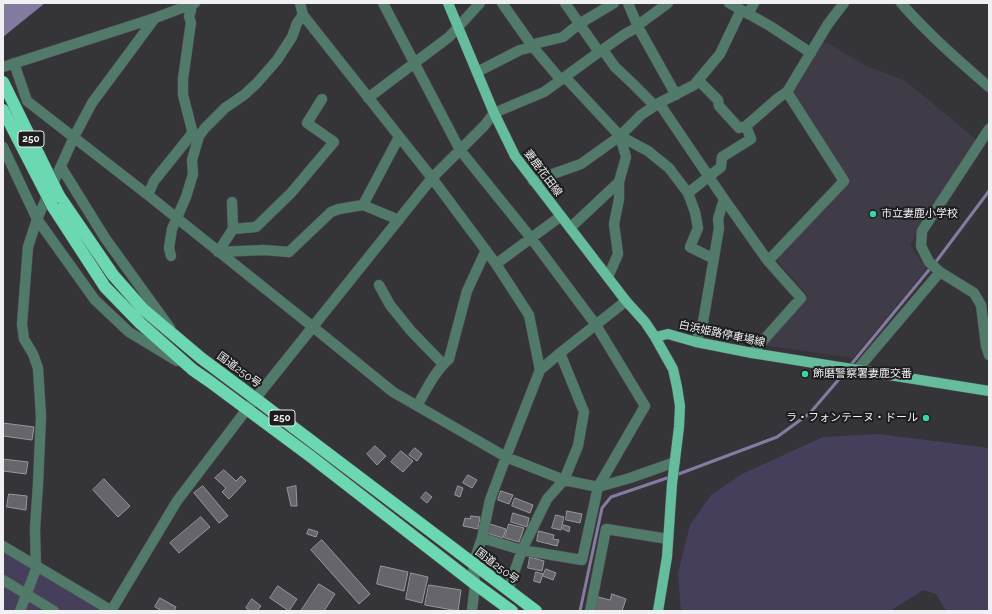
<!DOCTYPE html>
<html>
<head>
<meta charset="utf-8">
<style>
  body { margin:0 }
  #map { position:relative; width:992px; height:614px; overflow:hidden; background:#353439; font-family:Raleway,sans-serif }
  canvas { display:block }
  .frame { position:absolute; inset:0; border:4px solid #f0f0f3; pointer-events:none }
</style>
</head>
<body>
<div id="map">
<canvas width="992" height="614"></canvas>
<div class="frame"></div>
</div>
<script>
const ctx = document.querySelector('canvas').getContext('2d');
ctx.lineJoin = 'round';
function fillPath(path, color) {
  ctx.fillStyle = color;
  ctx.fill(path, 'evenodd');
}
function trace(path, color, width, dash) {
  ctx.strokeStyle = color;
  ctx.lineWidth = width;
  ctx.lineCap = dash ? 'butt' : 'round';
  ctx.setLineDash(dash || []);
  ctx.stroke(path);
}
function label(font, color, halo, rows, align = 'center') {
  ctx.font = font + ' Raleway,"Noto Sans JP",sans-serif';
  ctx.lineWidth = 4;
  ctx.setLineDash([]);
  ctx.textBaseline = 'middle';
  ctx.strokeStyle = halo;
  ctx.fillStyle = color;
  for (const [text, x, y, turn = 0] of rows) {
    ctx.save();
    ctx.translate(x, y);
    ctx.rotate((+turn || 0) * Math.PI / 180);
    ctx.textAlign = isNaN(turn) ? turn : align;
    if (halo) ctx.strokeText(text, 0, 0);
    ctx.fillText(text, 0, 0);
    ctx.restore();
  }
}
fillPath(new Path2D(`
  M 820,42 L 828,43 L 866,66 L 904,80 L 977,140 L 963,159 L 910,245 L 925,266 L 926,270 L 853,358 L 763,345 L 808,296 L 777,260 L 779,256 L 846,183 L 791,95 Z`), '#3f3c48');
fillPath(new Path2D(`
  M 879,434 L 989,448 L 989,611 L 946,611 L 936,594 L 923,590 L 890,611 L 681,611 L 678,573 L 690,525 L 711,495 L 742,474 L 823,437 Z
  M 3,541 L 118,611 L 3,611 Z`), '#463f5b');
fillPath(new Path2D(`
  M 3,3 L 45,3 L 3,37 Z`), '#847ba0');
trace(new Path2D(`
  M 849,367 L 938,259 L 989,191
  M 676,475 L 777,437 L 810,413 L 846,371
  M 580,611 L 602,508 L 611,497 L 670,477`), '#847ba0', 3);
const building = new Path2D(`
  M 3,423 L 34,427 L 32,440 L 3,436 Z
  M 375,446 L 386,456 L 377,465 L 367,454 Z
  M 415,448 L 422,454 L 417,461 L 409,455 Z
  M 401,451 L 413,461 L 403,472 L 391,462 Z
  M 3,459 L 28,462 L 26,474 L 3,471 Z
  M 224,470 L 236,481 L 241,476 L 246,481 L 229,499 L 222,492 L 226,488 L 215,478 Z
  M 468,475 L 477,480 L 472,488 L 463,483 Z
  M 104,479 L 130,506 L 118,517 L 93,490 Z
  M 203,486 L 228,516 L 219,523 L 194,493 Z
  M 296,486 L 297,506 L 291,506 L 287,488 Z
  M 458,486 L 463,488 L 460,497 L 455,495 Z
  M 501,491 L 513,495 L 509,504 L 498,500 Z
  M 426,492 L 432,497 L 427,503 L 421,498 Z
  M 9,494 L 27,496 L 26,510 L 7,507 Z
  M 515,498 L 533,505 L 530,513 L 512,506 Z
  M 567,511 L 582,514 L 580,523 L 566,520 Z
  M 513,513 L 529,518 L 527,527 L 511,522 Z
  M 556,515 L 564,517 L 561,530 L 552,528 Z
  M 471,516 L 480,517 L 478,529 L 463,526 L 465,518 L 470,519 Z
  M 201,517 L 210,527 L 179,553 L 170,543 Z
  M 490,524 L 506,529 L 503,538 L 487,533 Z
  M 509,524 L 524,528 L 519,542 L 505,538 Z
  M 564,525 L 570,527 L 569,532 L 563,529 Z
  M 309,529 L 318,532 L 316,537 L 307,534 Z
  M 539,531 L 554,535 L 553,539 L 559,540 L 557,546 L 537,541 Z
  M 322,540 L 370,594 L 359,604 L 311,550 Z
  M 530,557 L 544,561 L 542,571 L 528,568 Z
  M 381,566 L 408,572 L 404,591 L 377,584 Z
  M 546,569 L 556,573 L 553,580 L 543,576 Z
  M 536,572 L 543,574 L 540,583 L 534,581 Z
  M 411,573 L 428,577 L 422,603 L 406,599 Z
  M 319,584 L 335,594 L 324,611 L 301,611 Z
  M 429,585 L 461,590 L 458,611 L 425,605 Z
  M 278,586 L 297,599 L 289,611 L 270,598 Z
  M 612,594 L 626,599 L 622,611 L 597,611 L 594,610 L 598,597 L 610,600 Z
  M 160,598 L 176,607 L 174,611 L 162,611 L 155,607 Z
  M 252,599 L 261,606 L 257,611 L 250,611 L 246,608 Z`);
fillPath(building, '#66656b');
trace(building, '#98979d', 1);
const minor = new Path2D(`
  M 300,3 L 303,15 L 432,178 L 496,264 L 529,315 L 540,370
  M 383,3 L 460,150 L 531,238 L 596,325 L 645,406 L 598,487 L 582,560 L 522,550 L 482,538
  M 502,3 L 533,47 L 561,80
  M 565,3 L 599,52
  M 628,3 L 638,27 L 676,95
  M 729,3 L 770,26 L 811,53
  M 901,3 C 928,34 958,60 989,87
  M 748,14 L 754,3
  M 603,50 L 615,67 L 631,82 L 655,106
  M 14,63 L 27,101 L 148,195 L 313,327 L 393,392 L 506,457 L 564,480 L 598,487 L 630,478 L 675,462
  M 3,67 L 155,18 L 195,3
  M 477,72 L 520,50 L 533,47 L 538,43 L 563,37 L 579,24 L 614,3
  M 565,77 L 620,136 L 648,151 L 669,168 L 688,193 L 695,212 L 698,228 L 690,247 L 714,259
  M 698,80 L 718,100 L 719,106 L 739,128 L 746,126 L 778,98 L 787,92
  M 368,98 L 449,37 L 480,3
  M 659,103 L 724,199 L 768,261 L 801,298 L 752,353
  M 989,129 L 922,231 L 921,246 L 929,262 L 940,272 L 974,293 L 981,305 L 986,346 L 989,355
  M 3,147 L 37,219 L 95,300 L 129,332 L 177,361
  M 61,167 L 105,238 L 170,328
  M 533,181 L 581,164 L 620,136 L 641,115 L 659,103 L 694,85 L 720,54 L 741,10
  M 688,193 L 721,167 L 722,157 L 751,139 L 746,126
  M 148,195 L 154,181 L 191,135 L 192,130 L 183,95 L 183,79 L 190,29 L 191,23 L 189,16 L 191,11 L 191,4
  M 363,205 L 399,137
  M 570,228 L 619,182
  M 233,229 L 256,227 L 291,193 L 334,142 L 307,123 L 322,99
  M 218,252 L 264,250 L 289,252 L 331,212 L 339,209 L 363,205 L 399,220
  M 218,252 L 233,229 L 232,202
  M 171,256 L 169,248 L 172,229 L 186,197 L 193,174 L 192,160 L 199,136 L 205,128 L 225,108 L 244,95 L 257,83 L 277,60 L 292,37 L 297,23 L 303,15
  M 768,261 L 844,181 L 787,92 L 828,24 L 844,3
  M 496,264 L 561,216
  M 608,277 L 618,254 L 614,224 L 619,199 L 619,182 L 626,157 L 620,136
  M 379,285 L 390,305 L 411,331 L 443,364
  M 696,342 L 703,322 L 719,228 L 718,219 L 724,199
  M 857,370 L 940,272
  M 417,406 C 426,390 435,371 449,359 L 467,291 L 486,250
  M 3,546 L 112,611
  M 3,580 L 54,611
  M 508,590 L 522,550 L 547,499 L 564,480 L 578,446 L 584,412 L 560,353
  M 20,611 L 36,569 L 35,529 L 38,484 L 41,417 L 38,368 L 33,354 L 24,339 L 22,324 L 28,247 L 37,219 L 74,137 L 92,103 L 155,18
  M 111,611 L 177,501 L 247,409 L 432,178 L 484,126 L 494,113 L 544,92 L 599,52 L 625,34 L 638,27 L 641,23 L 668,3
  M 472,611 L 475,584 L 473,564 L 482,538 L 490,500 L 506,457 L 540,370 L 560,353 L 626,301
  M 590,611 L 606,529 L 668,539`);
const major = new Path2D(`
  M 448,3 L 494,113 L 515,156 L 626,301 L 645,322 L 655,337 L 673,369 L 677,387 L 680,406 L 679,427 L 672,484 L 667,557 L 658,611
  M 655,337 L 668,334 L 696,342 L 752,353 L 989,391`);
const highway = new Path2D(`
  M 59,196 L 113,275 L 143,309 L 201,358 L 256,399 L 536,611
  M 53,207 L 105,287 L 140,323 L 193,370 L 209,381 L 310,456 L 475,584 L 512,611`);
trace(minor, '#535257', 11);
trace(major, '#535257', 11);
trace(highway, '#535257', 13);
trace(minor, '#517a6a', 10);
trace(major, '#65bd9d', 10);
trace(highway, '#6cd8b1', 12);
const highwayBridge = new Path2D(`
  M 3,82 L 59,196
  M 3,110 L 53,207`);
trace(highwayBridge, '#535257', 13, []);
trace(highwayBridge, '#6cd8b1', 12);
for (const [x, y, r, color] of [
  [873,214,4,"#3ad4a5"],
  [805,374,4,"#3ad4a5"],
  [926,418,4,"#3ad4a5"]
]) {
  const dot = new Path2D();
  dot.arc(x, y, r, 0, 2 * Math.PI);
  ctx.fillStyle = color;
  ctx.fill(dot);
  trace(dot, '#1d1c1e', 1.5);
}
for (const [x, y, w] of [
  [31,139,26],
  [282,418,26]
]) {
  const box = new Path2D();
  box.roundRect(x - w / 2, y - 8, w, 16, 3);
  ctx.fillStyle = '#1d1c1e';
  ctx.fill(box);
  trace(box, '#f0f0f3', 1);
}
label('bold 10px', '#f0f0f3', null, [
  ["250",31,139],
  ["250",282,418]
]);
label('11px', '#f0f0f3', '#1d1c1e', [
  ["妻鹿花田線",543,173,53],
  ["白浜姫路停車場線",722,334,12],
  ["国道250号",239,370,36],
  ["国道250号",497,566,37]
]);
label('11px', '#f0f0f3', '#1d1c1e', [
  ["市立妻鹿小学校",881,214],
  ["飾磨警察署妻鹿交番",813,374],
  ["ラ・フォンテーヌ・ドール",918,418,"right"]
], 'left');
</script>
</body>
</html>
